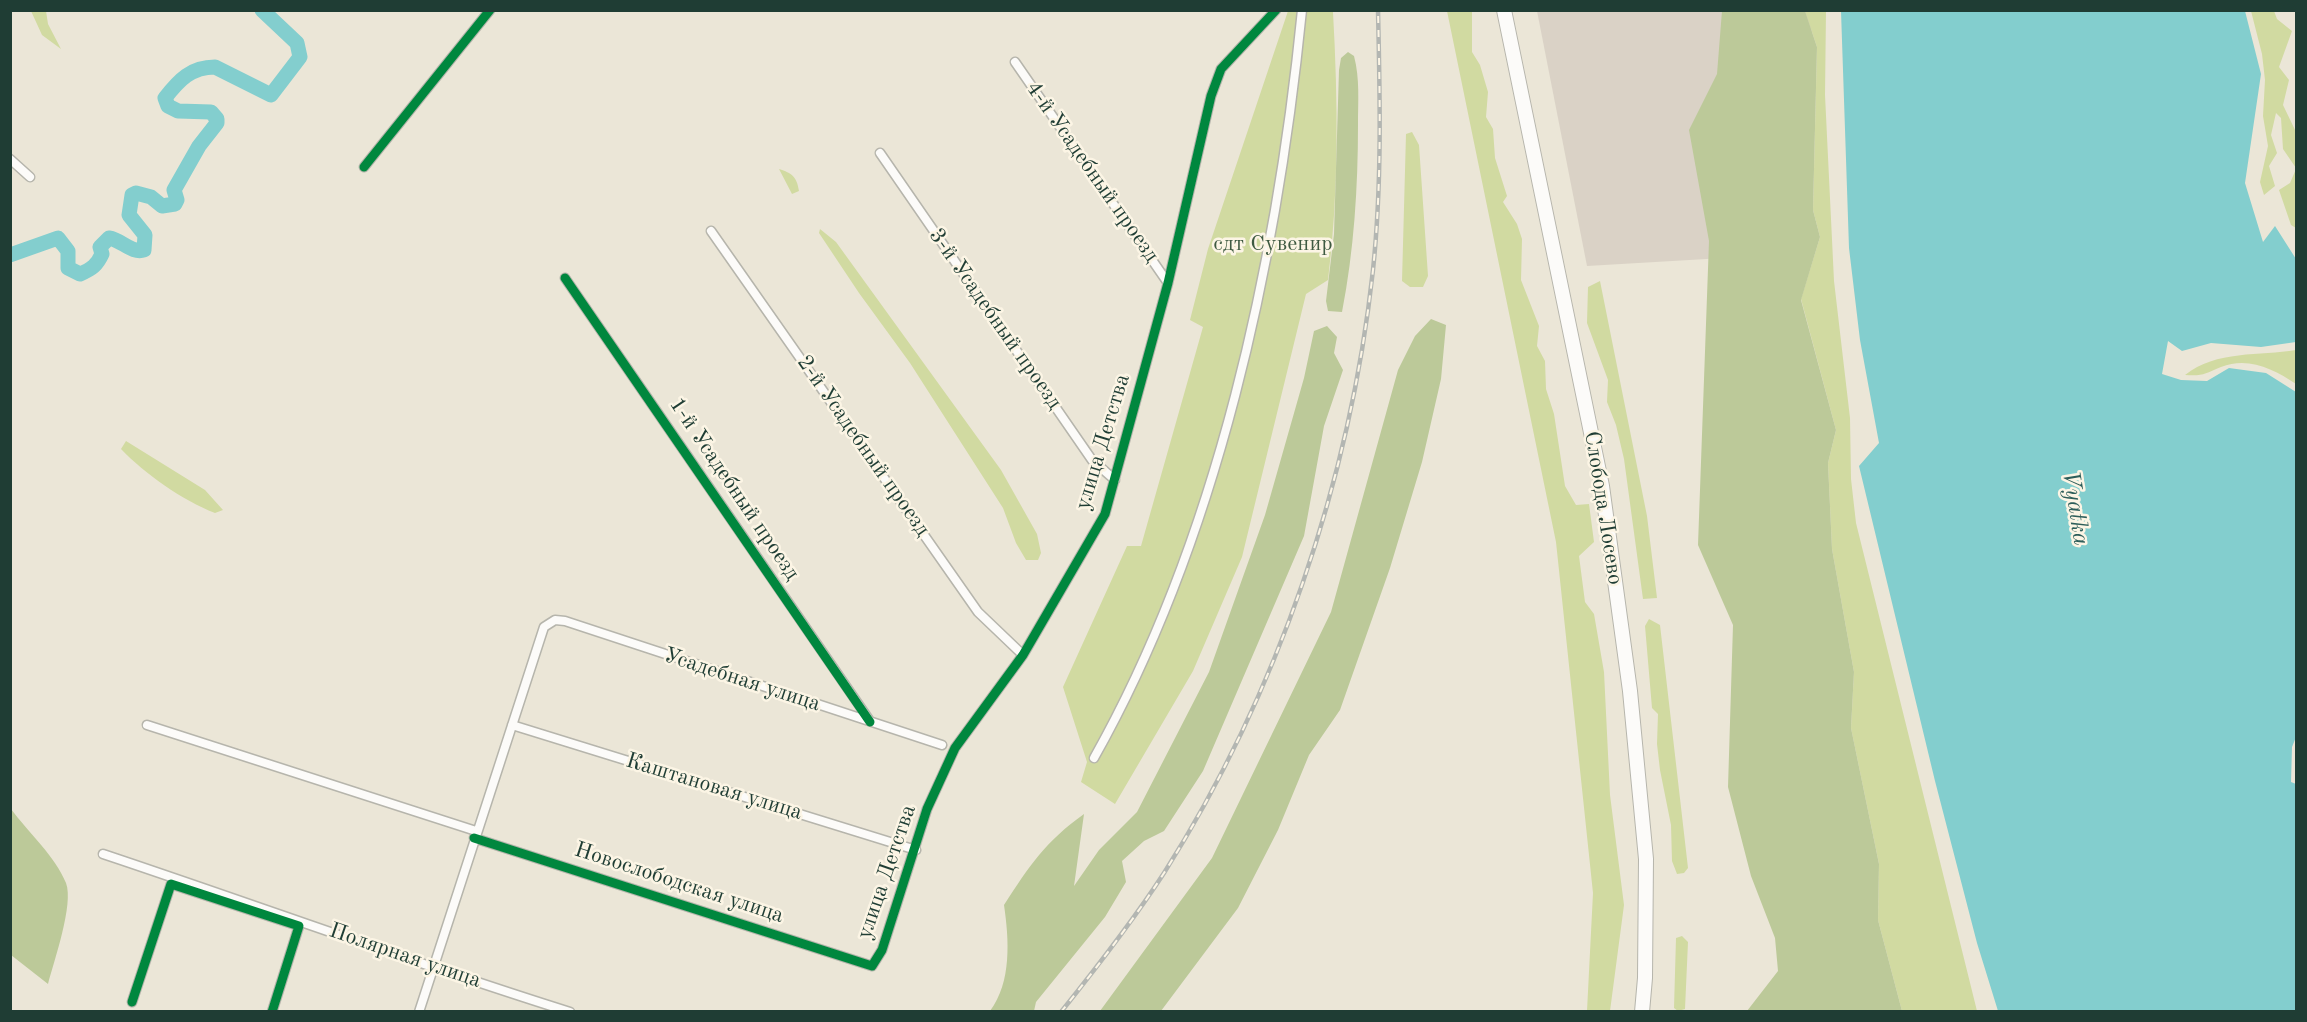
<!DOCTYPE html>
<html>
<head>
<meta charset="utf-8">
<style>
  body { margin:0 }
  #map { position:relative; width:2307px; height:1022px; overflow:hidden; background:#ebe6d7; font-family:"Old Standard TT",serif }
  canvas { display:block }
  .frame { position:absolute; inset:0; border:12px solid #1f3d34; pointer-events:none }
</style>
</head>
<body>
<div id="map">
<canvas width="2307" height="1022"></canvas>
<div class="frame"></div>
</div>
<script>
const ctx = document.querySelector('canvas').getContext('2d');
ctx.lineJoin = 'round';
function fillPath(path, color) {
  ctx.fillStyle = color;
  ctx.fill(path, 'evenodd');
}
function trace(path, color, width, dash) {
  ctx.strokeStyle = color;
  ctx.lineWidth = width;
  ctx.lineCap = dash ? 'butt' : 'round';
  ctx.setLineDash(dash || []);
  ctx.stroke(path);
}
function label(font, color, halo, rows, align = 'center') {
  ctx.font = font + ' "Old Standard TT",serif';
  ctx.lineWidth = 5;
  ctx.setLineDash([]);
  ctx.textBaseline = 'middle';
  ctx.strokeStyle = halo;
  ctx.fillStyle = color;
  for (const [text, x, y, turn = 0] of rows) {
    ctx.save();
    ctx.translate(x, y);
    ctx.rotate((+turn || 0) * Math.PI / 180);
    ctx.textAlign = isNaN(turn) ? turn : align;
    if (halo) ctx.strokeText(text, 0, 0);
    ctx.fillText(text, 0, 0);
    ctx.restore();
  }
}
fillPath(new Path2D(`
  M 1537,11 L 1812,11 L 1809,253 L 1587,266 Z`), '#dad2c6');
fillPath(new Path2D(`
  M 1319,10 L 1333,12 C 1338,102 1339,191 1328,280 L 1306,294 L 1242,557 L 1193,671 L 1115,804 L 1081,782 L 1087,762 L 1063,687 L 1127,546 L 1141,546 L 1203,327 L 1190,320 L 1208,249 L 1288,11 Z
  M 31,11 L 46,11 L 48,24 L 61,49 L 42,35 Z
  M 1447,11 L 1472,11 L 1472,52 L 1480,65 L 1488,92 L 1486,117 L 1493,129 L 1495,158 L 1507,196 L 1503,202 L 1517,224 L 1522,239 L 1521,280 L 1539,326 L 1537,346 L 1545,361 L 1546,389 L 1554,414 L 1565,486 L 1576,505 L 1589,504 L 1594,542 L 1579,556 L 1585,602 L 1594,614 L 1604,672 L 1610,795 L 1624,905 L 1610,1011 L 1587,1011 L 1593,893 L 1556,542 Z
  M 1805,11 L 1826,11 L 1825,95 L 1834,281 L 1850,418 L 1851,479 L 1856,523 L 1977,1011 L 1902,1011 L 1878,920 L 1879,864 L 1851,728 L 1854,672 L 1832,549 L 1828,463 L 1836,430 L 1801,299 L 1820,237 L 1813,210 L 1817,47 Z
  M 2251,11 L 2274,11 L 2277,19 L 2292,31 L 2279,67 L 2289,80 L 2283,105 L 2296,132 L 2296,168 L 2283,149 L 2281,118 L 2276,113 L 2271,135 L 2277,153 L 2269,166 L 2275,186 L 2264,195 L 2260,182 L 2268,146 L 2263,116 L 2265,80 L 2262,54 Z
  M 1412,132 L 1419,145 L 1428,276 L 1423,287 L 1410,287 L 1402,281 L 1406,134 Z
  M 779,169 C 792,173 797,177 799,191 L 792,194 Z
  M 2296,169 L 2296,228 L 2291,225 L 2279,190 L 2290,183 Z
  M 820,229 L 836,242 L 1001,470 L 1037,534 L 1041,553 L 1038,560 L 1026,560 L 1016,543 L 1003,508 L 910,363 L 859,293 L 819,233 Z
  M 1600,281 L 1647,516 L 1657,598 L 1643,599 L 1624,459 L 1616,425 L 1607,402 L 1608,380 L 1587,323 L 1588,287 Z
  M 2296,350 L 2296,384 C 2274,369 2248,356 2221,367 C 2204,374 2204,376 2185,375 C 2216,350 2260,356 2296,350 Z
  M 126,441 L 205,490 L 223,510 L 215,513 C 182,500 145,474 121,449 Z
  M 1649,619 L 1660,625 L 1688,868 L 1684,873 L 1677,874 L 1672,861 L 1671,825 L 1660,770 L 1657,744 L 1658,714 L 1652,708 L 1645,626 Z
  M 1682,936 L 1688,942 L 1685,1009 L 1678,1011 L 1674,1008 L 1676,938 Z`), '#d1daa1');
fillPath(new Path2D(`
  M 1722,11 L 1805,11 L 1817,47 L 1813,210 L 1820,237 L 1801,300 L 1836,430 L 1828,463 L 1832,549 L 1854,672 L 1851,728 L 1879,864 L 1878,920 L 1902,1011 L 1747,1011 L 1778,971 L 1775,938 L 1751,876 L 1728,787 L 1733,625 L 1698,545 L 1709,241 L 1689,130 L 1717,74 Z
  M 1348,52 L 1354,56 C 1360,79 1358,101 1358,125 C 1358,187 1354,251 1342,312 L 1328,311 L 1326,301 L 1334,234 L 1339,70 L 1341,58 Z
  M 1431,319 L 1446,325 L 1441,379 L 1422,462 L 1390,568 L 1340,710 L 1309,755 L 1278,830 L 1238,908 L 1161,1011 L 1100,1011 L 1212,858 L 1331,612 L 1398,370 L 1415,336 Z
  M 1327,326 L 1337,337 L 1334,353 L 1343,370 L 1324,426 L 1304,536 L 1203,771 L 1164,831 L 1144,841 L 1122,861 L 1126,882 L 1105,917 L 1036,1002 L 1034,1011 L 990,1011 C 1012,982 1009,939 1004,905 C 1030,865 1045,842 1084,814 L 1074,886 L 1099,850 L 1137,812 L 1209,672 L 1265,515 L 1304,378 L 1314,331 Z
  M 11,809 C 28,832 55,856 66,883 C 74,904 54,961 48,984 L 11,955 Z`), '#bcc999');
fillPath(new Path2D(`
  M 1841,11 L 2245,11 L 2261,74 L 2245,183 L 2263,242 L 2275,226 L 2296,259 L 2296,342 L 2261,347 L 2211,343 L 2182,351 L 2168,341 L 2162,374 L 2181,380 L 2207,381 L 2229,368 L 2266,373 L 2296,392 L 2296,737 L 2292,747 L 2291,782 L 2296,784 L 2296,1011 L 1998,1011 L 1977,943 L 1935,781 L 1859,466 L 1879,443 L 1860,340 L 1849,248 Z`), '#83cece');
trace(new Path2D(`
  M 10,255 L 58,238 L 68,251 L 68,268 L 80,274 C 92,269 97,265 102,254 L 100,247 L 109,238 C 122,240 132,254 144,250 L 145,235 L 129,215 L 132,195 L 136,193 L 151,197 L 162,206 L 175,204 L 177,200 L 174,190 L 199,146 L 217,123 L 217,119 L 211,112 L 178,111 L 168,106 L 165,98 C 179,80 191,67 215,67 L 271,95 L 300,57 L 297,43 L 262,10`), '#83cece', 15);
const street = new Path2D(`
  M 1015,62 L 1168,283
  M 880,153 L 1092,460 L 1115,480
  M 10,159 L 30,177
  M 364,167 L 490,10
  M 711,231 L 978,612 L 1023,655
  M 565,278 L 870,721
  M 147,725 L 476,831
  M 512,725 L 916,850
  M 1094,758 C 1218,538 1277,261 1302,10
  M 474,838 L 872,966 L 882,950 L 927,809 L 955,748 L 1023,655 L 1105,514 L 1168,283 L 1211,96 L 1221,69 L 1276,10
  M 103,854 C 259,906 413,963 570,1012
  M 132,1002 L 171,884 L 299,926 L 272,1012
  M 419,1012 L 544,627 L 555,620 L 565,621 L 942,745`);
const primary = new Path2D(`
  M 1504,10 L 1602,486 L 1630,691 L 1646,859 L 1645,978 L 1642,1012`);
trace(street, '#b6b5ac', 11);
trace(primary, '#b6b5ac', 16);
trace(street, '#fcfbf9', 8);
trace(primary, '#fcfbf9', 14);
const rail = new Path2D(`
  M 1061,1012 C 1097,967 1133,921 1164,873 C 1278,693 1350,481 1373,270 C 1382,184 1380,97 1378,10`);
trace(rail, '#b3b6b2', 4.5);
trace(rail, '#fcf5e5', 2, [7]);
trace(new Path2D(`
  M 364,167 L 490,10
  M 565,278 L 870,722
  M 474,838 L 872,966 L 882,950 L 927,809 L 955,748 L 1023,655 L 1105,514 L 1168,283 L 1211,96 L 1221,69 L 1276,10
  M 132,1002 L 171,884 L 299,926 L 272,1012`), '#00873e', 9);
label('22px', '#1f3d34', '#fcf5e5', [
  ["4-й Усадебный проезд",1092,172,55],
  ["3-й Усадебный проезд",995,319,55],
  ["улица Детства",1103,442,-73],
  ["2-й Усадебный проезд",863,446,55],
  ["1-й Усадебный проезд",734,489,56],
  ["Слобода Лосево",1603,508,81],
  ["Усадебная улица",742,680,18],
  ["Каштановая улица",714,787,17],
  ["улица Детства",887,872,-71],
  ["Новослободская улица",679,883,18],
  ["Полярная улица",405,956,19]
]);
label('22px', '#3e5a41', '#fcf5e5', [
  ["сдт Сувенир",1273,244]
]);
label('italic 24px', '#2d5e5a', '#fcf5e5', [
  ["Vyatka",2075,508,81]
]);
</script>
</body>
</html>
